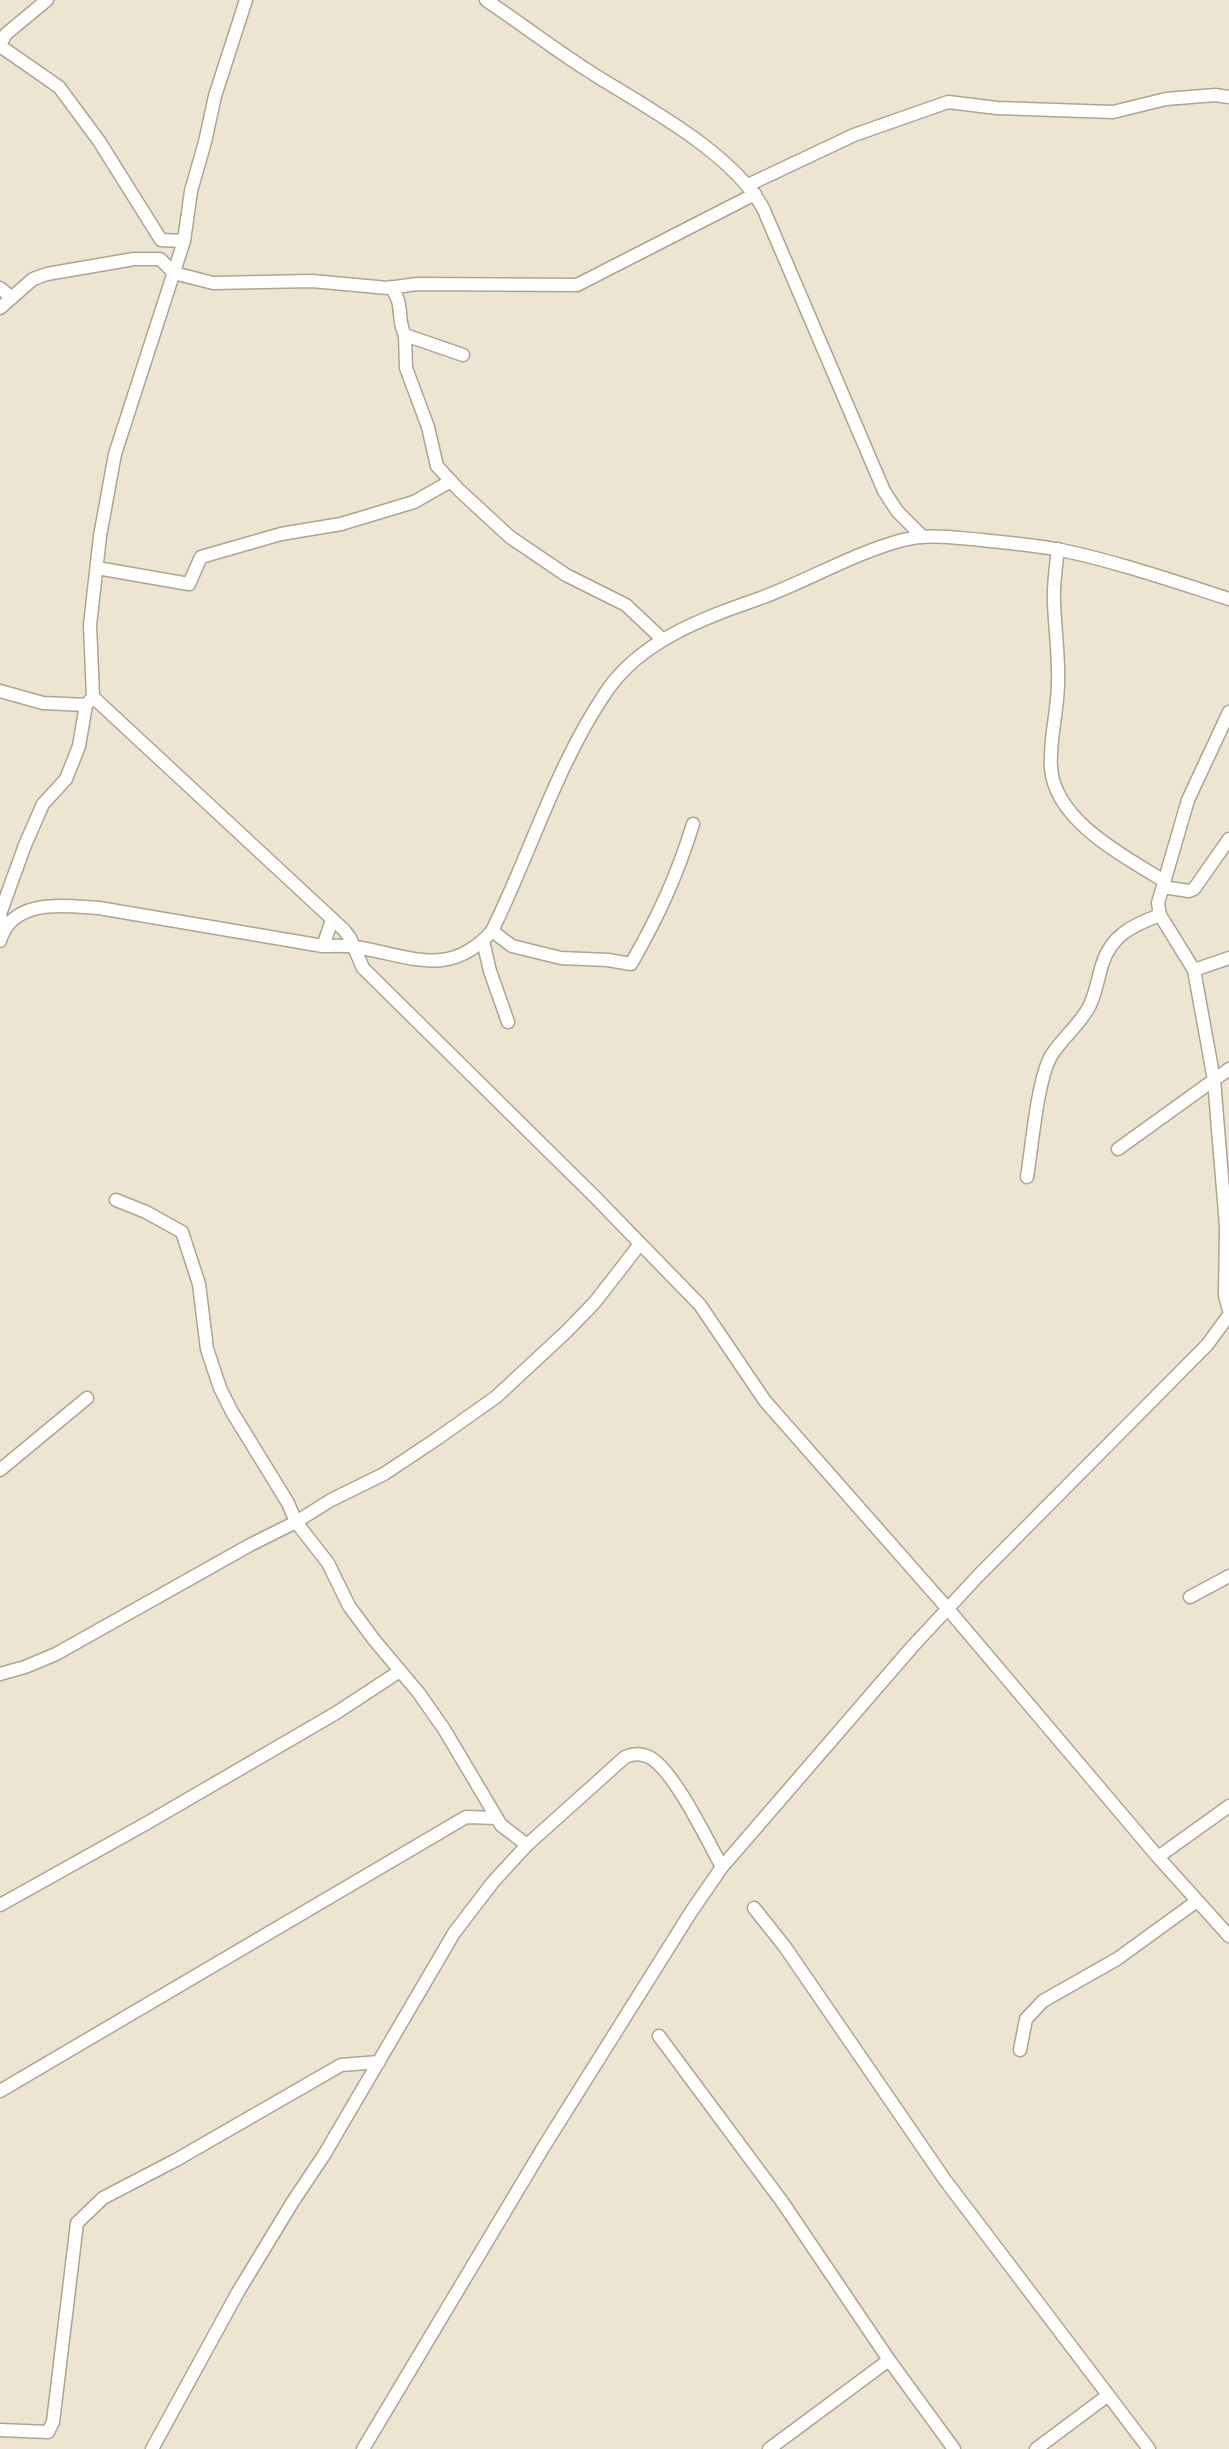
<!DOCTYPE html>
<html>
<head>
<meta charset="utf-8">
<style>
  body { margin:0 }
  canvas { display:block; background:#ede4d1 }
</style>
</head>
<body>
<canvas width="1229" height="2449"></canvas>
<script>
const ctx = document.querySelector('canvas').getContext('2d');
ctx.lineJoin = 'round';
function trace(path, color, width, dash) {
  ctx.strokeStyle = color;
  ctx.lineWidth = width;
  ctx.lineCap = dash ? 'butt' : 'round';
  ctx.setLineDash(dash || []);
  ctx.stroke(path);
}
const minor = new Path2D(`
  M 246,0 L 215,96 L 205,142 L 191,191 L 184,241 L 115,454 L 100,536 L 90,625 L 93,697 L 344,930 L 350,938 L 363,968 L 594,1196 L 700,1305 L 765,1401 L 948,1609 L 1158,1857 L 1229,1936
  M 486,0 C 520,23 553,48 587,70 C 643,106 730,150 763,208 L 884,491 L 897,511 L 923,537
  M 0,45 L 6,34 L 47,0
  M 0,46 L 59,87 L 99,141 L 161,240 L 184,241
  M 748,185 L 854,135 L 948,102 L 997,108 L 1113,112 L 1166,99 L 1215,95 L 1229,97
  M 390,287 C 405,302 396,319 405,335 L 463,355
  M 0,288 L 12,298
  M 0,308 L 33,279 L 47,274 L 134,259 L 160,259 L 174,273 L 213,283 L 312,281 L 388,288 L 417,284 L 577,285 L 755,194
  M 405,335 L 406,368 L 428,427 L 437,466 L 459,490 L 510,537 L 566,575 L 626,605 L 662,639
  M 1058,549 C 1056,567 1053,585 1054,603 C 1055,629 1059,656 1058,683 C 1058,711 1049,740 1051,768 C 1055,821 1124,856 1164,881
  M 97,568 L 189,584 L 201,557 L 281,534 L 341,524 L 414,502 L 451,481
  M 0,691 L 43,703 L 86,705
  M 1229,712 L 1188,800 L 1158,903 L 1160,915 L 1194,970 L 1214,1080 L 1226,1226 L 1225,1296 L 1229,1310
  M 1163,887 L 1189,891 L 1194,889 L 1229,839
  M 3,931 L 0,914 L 25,845 L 43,804 L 66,779 L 79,746 L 86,705 L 93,697
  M 492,931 L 512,946 L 561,958 L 608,960 L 631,964 C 658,917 677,876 693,824
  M 0,941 C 12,898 63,906 99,908 L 323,946 C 333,946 345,945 355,947 C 409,955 449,980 492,931 C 531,852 556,766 606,692 C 641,640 704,618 761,598 C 809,580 854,553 903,540 C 929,533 956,538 982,540 C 1008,543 1035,545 1061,550 C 1118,562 1173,581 1229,599
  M 483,941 L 490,971 L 508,1022
  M 323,946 L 332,920
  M 1194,970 L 1229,958
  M 1118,1149 L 1229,1069
  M 1027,1177 C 1032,1147 1037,1081 1051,1056 C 1062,1038 1081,1024 1090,1005 C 1096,992 1098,978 1102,965 C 1111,935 1133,925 1160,915
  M 116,1200 L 146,1212 L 182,1232 L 199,1284 L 207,1349 L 220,1388 L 232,1412 L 288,1503 L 296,1522 L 328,1563 L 349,1606 L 375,1641 L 418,1692 L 444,1729 L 501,1825 L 527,1845
  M 0,1470 L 87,1398
  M 1190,1597 L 1229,1576
  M 0,1674 L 25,1667 L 56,1654 L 250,1545 L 296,1522 L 331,1500 L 384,1474 L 438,1438 L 496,1397 L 567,1331 L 595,1302 L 640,1244
  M 1158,1857 L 1229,1806
  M 0,1905 L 147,1823 L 336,1713 L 400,1671
  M 754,1908 L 785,1947 L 945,2180 L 1149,2449
  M 659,2036 L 783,2203 L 889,2360 L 954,2449
  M 1020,2050 L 1026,2019 L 1043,2001 L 1117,1959 L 1197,1901
  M 0,2091 L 466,1817 L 497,1818
  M 0,2430 L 48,2432 L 53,2422 L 77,2223 L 103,2198 L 176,2160 L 341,2065 L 379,2062
  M 152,2449 L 238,2292 L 292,2203 L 324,2155 L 454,1933 L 493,1882 L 527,1845 L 625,1757 C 634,1753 642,1753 651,1758 C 676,1774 707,1840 722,1867
  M 363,2449 L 543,2148 L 691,1912 L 722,1867 L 912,1647 L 978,1576 L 1207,1345 L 1229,1315
  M 769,2449 L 889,2360
  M 1036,2449 L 1107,2396`);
trace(minor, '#ada492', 15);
trace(minor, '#fff', 12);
</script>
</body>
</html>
